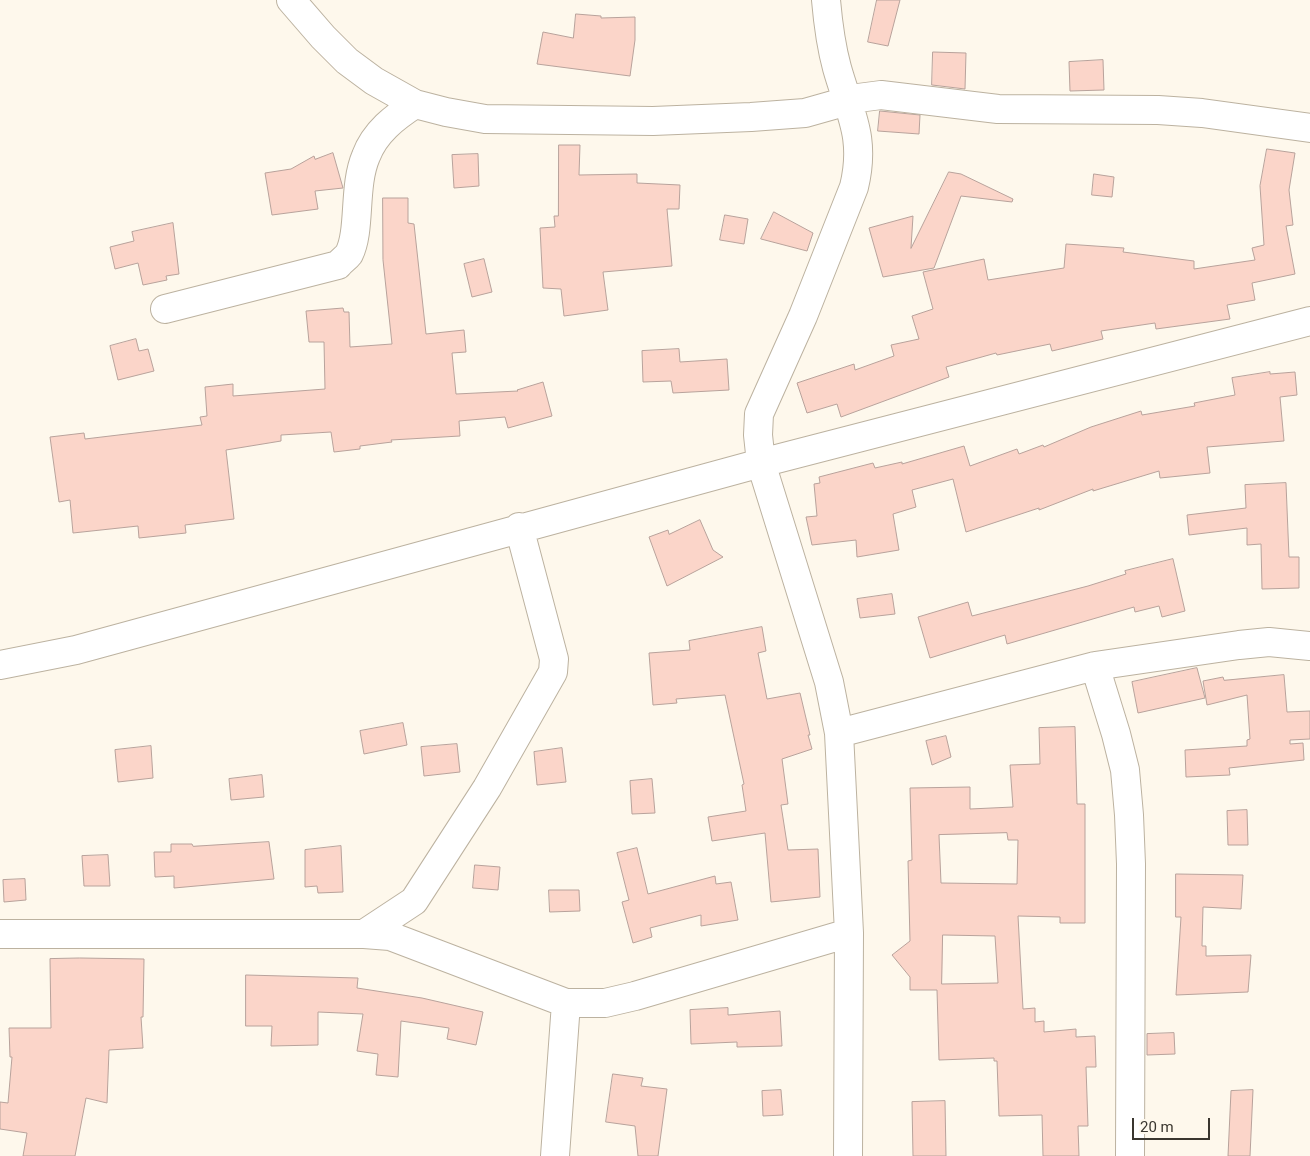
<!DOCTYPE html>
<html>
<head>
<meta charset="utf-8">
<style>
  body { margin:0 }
  #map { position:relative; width:1310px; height:1156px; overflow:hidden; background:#fef8ec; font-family:Roboto,sans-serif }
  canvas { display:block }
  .scale { position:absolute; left:1132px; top:1118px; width:78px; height:22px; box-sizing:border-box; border:2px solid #3a362f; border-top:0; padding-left:6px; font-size:15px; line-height:18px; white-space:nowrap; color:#3a362f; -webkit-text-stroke:4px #fef8ec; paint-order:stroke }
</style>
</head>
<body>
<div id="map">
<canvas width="1310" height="1156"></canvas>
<div class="scale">20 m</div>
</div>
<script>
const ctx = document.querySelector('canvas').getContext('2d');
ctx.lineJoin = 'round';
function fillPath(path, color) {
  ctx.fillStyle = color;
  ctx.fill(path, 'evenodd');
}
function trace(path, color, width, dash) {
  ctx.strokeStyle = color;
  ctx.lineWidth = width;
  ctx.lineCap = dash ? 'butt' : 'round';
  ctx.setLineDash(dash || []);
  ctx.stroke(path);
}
const building = new Path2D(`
  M 877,0 L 900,0 L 888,46 L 868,42 Z
  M 576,14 L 601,16 L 601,18 L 635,17 L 635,40 L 630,76 L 537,64 L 543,32 L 573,38 Z
  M 933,52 L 966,53 L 965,89 L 932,85 Z
  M 1103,60 L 1104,90 L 1070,91 L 1069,62 Z
  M 880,111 L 920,115 L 919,134 L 878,131 Z
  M 559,145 L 580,145 L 579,175 L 637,174 L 637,183 L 680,185 L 679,209 L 667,209 L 672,266 L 603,272 L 608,310 L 564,316 L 561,289 L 543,288 L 540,228 L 555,227 L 554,216 L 558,216 Z
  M 1267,149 L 1295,153 L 1289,190 L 1293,225 L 1286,226 L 1295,274 L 1252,283 L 1255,300 L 1227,305 L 1230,319 L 1156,329 L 1155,323 L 1101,331 L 1103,339 L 1052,351 L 1050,344 L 997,355 L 996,353 L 946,367 L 949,377 L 841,417 L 837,404 L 807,413 L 797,383 L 854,364 L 855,370 L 894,356 L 891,345 L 919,339 L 912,316 L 933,309 L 923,272 L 984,259 L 988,280 L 1064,268 L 1066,244 L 1124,248 L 1123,252 L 1194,261 L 1194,269 L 1255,260 L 1252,248 L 1264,245 L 1260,186 Z
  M 333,153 L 343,188 L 315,191 L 318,209 L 272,215 L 265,173 L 291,169 L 314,156 L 315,159 Z
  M 478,154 L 479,186 L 454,188 L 452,155 Z
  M 949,172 L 961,174 L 1013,199 L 1012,202 L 961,196 L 934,268 L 883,277 L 869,228 L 913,216 L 911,248 Z
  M 1094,174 L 1114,177 L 1112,197 L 1092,195 Z
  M 383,198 L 408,198 L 408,223 L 414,224 L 426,334 L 464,330 L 466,352 L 452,353 L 456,394 L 518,391 L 517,390 L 543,382 L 552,416 L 508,428 L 505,417 L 459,421 L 460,436 L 391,440 L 392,442 L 360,446 L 360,449 L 334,452 L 331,432 L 281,435 L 281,441 L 226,450 L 234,519 L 185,525 L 186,533 L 139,538 L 138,526 L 73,533 L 70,500 L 59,502 L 50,437 L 84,433 L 85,439 L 202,425 L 200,417 L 207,416 L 205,387 L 233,384 L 233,396 L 325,389 L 324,342 L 309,342 L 306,311 L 343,308 L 344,312 L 349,312 L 350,347 L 392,344 L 383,260 Z
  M 774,212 L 813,233 L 807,251 L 761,239 Z
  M 725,215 L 748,219 L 744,244 L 720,240 Z
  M 173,223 L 179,274 L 166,276 L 167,280 L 143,285 L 138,263 L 115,269 L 110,247 L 134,241 L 132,232 Z
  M 484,259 L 492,292 L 472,297 L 464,264 Z
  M 136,339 L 139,351 L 148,349 L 154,371 L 118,380 L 110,346 Z
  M 679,349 L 680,362 L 727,359 L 729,390 L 673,393 L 671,381 L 643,382 L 642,351 Z
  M 1270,372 L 1270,374 L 1295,372 L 1297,395 L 1280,397 L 1284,441 L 1207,447 L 1210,473 L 1160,478 L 1159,471 L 1093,491 L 1093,489 L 1039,510 L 1039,508 L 966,532 L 953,479 L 912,490 L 916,507 L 893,514 L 899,550 L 857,557 L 856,540 L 812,545 L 806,517 L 817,516 L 814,484 L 820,483 L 819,477 L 873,463 L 875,468 L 902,462 L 902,464 L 964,446 L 970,466 L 1017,449 L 1019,454 L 1043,445 L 1044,447 L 1091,427 L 1141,411 L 1142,415 L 1195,406 L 1194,403 L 1235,395 L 1232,378 Z
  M 1286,483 L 1289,557 L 1299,557 L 1299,588 L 1262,589 L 1261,544 L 1247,545 L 1247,528 L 1189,535 L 1187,515 L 1246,508 L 1245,485 Z
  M 700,520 L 713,550 L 723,557 L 667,586 L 649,537 L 668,530 L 669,534 Z
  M 1173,559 L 1185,611 L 1162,617 L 1159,606 L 1135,612 L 1134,607 L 1007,644 L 1005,635 L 930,658 L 918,617 L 968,602 L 972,616 L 1088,586 L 1126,574 L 1125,571 Z
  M 892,594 L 895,614 L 860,618 L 857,599 Z
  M 762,627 L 766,651 L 758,653 L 767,699 L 800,693 L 810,735 L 808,735 L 812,749 L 782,759 L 788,804 L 781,805 L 788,850 L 818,849 L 820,897 L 771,902 L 765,833 L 712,841 L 708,817 L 746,811 L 742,785 L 744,784 L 725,695 L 676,699 L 677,703 L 653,705 L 649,653 L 690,650 L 689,641 Z
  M 1197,668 L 1205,698 L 1138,713 L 1132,682 Z
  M 1284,675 L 1287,712 L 1310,711 L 1310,739 L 1290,740 L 1290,744 L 1303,743 L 1304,760 L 1229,768 L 1230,775 L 1186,777 L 1185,750 L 1247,746 L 1247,740 L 1250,739 L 1247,695 L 1207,705 L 1203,681 L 1223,677 L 1224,680 Z
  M 403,723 L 407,745 L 364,754 L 360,731 Z
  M 1075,727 L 1077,804 L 1085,804 L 1085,923 L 1060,923 L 1060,917 L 1018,916 L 1023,1009 L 1035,1008 L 1035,1022 L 1044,1021 L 1044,1032 L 1076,1029 L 1076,1037 L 1095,1036 L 1096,1067 L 1086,1067 L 1088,1126 L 1078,1126 L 1079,1156 L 1043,1156 L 1042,1115 L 999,1116 L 997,1061 L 994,1061 L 994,1058 L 939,1060 L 937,990 L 910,990 L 910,977 L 892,955 L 910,941 L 908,861 L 912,860 L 910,788 L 970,787 L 970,809 L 1013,807 L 1010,765 L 1040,764 L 1039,728 ZM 1007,833 L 1008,840 L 1018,840 L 1017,884 L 941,883 L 939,835 ZM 943,935 L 995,936 L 998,983 L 942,984 Z
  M 946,736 L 951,757 L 932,765 L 926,741 Z
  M 457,744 L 460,772 L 424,776 L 421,747 Z
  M 151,746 L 153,778 L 118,782 L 115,750 Z
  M 562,748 L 566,782 L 537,785 L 534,752 Z
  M 262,775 L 264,797 L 231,800 L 229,779 Z
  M 652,779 L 655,813 L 632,814 L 630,781 Z
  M 1247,810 L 1248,845 L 1228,845 L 1227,811 Z
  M 269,842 L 274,879 L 174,888 L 174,876 L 155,877 L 154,852 L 171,852 L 171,844 L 192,844 L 193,846 Z
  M 341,846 L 343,892 L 318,893 L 317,886 L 305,887 L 305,850 Z
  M 637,848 L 648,894 L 715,876 L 716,884 L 731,882 L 738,920 L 701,926 L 701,915 L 650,928 L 652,937 L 633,943 L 622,902 L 629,900 L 617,853 Z
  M 108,855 L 110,886 L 84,886 L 82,856 Z
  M 475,865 L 500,867 L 498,890 L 473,888 Z
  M 1176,874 L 1243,875 L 1241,909 L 1203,907 L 1202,946 L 1206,946 L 1206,956 L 1251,955 L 1248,992 L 1176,995 L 1181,917 L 1176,917 Z
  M 25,879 L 26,900 L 4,902 L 3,880 Z
  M 549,890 L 579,890 L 580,911 L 550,912 Z
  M 80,958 L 144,959 L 143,1017 L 141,1017 L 143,1048 L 109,1050 L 107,1103 L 86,1098 L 75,1156 L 23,1156 L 27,1133 L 0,1129 L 0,1102 L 8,1103 L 12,1057 L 10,1057 L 9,1028 L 51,1028 L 50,959 Z
  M 246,975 L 358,978 L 357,988 L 422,998 L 483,1012 L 476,1045 L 447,1039 L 449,1028 L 401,1021 L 398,1077 L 376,1075 L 378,1054 L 357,1051 L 363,1014 L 318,1012 L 318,1045 L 271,1046 L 272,1026 L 246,1026 Z
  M 728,1008 L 728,1015 L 780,1011 L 782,1046 L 737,1047 L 737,1042 L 691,1044 L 690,1010 Z
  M 1174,1033 L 1175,1054 L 1147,1055 L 1147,1034 Z
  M 613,1074 L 643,1078 L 641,1086 L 667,1089 L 658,1156 L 638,1156 L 635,1126 L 606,1122 Z
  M 781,1090 L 783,1115 L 763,1116 L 762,1091 Z
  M 1253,1090 L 1250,1156 L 1228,1156 L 1231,1091 Z
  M 945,1101 L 946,1156 L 913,1156 L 912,1102 Z`);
fillPath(building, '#fbd5c9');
trace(building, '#b8a29b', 1);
const minor = new Path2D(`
  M 291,0 L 323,37 L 347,61 L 374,81 L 415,104 L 446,112 L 485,119 L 653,121 L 751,117 L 805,113 L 858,98 L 881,95 L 998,109 L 1158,110 L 1202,113 L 1310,128
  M 826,0 C 828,23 831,46 837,68 C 850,114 866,137 854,187 L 803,316 L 759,414 L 758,435 L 761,463 L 829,682 L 839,733 L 849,933 L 848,1156
  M 165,309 L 338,265 C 341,261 346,258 349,254 C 361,230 353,186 366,156 C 375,132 395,117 415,104
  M 0,665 L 76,650 L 761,463 L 1310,321
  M 1095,666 L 1116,734 L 1125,770 L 1129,815 L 1131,864 L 1130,1156
  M 839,733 L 1095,666 L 1239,645 L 1269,642 L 1310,646
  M 0,934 L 364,934 L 390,936 L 566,1003 L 605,1003 L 635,996 L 849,933
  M 364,934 L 414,901 L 487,788 L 553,672 L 554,659 L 519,527
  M 555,1156 L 566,1003`);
trace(minor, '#bcb2a0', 30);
trace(minor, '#fff', 28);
</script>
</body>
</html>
